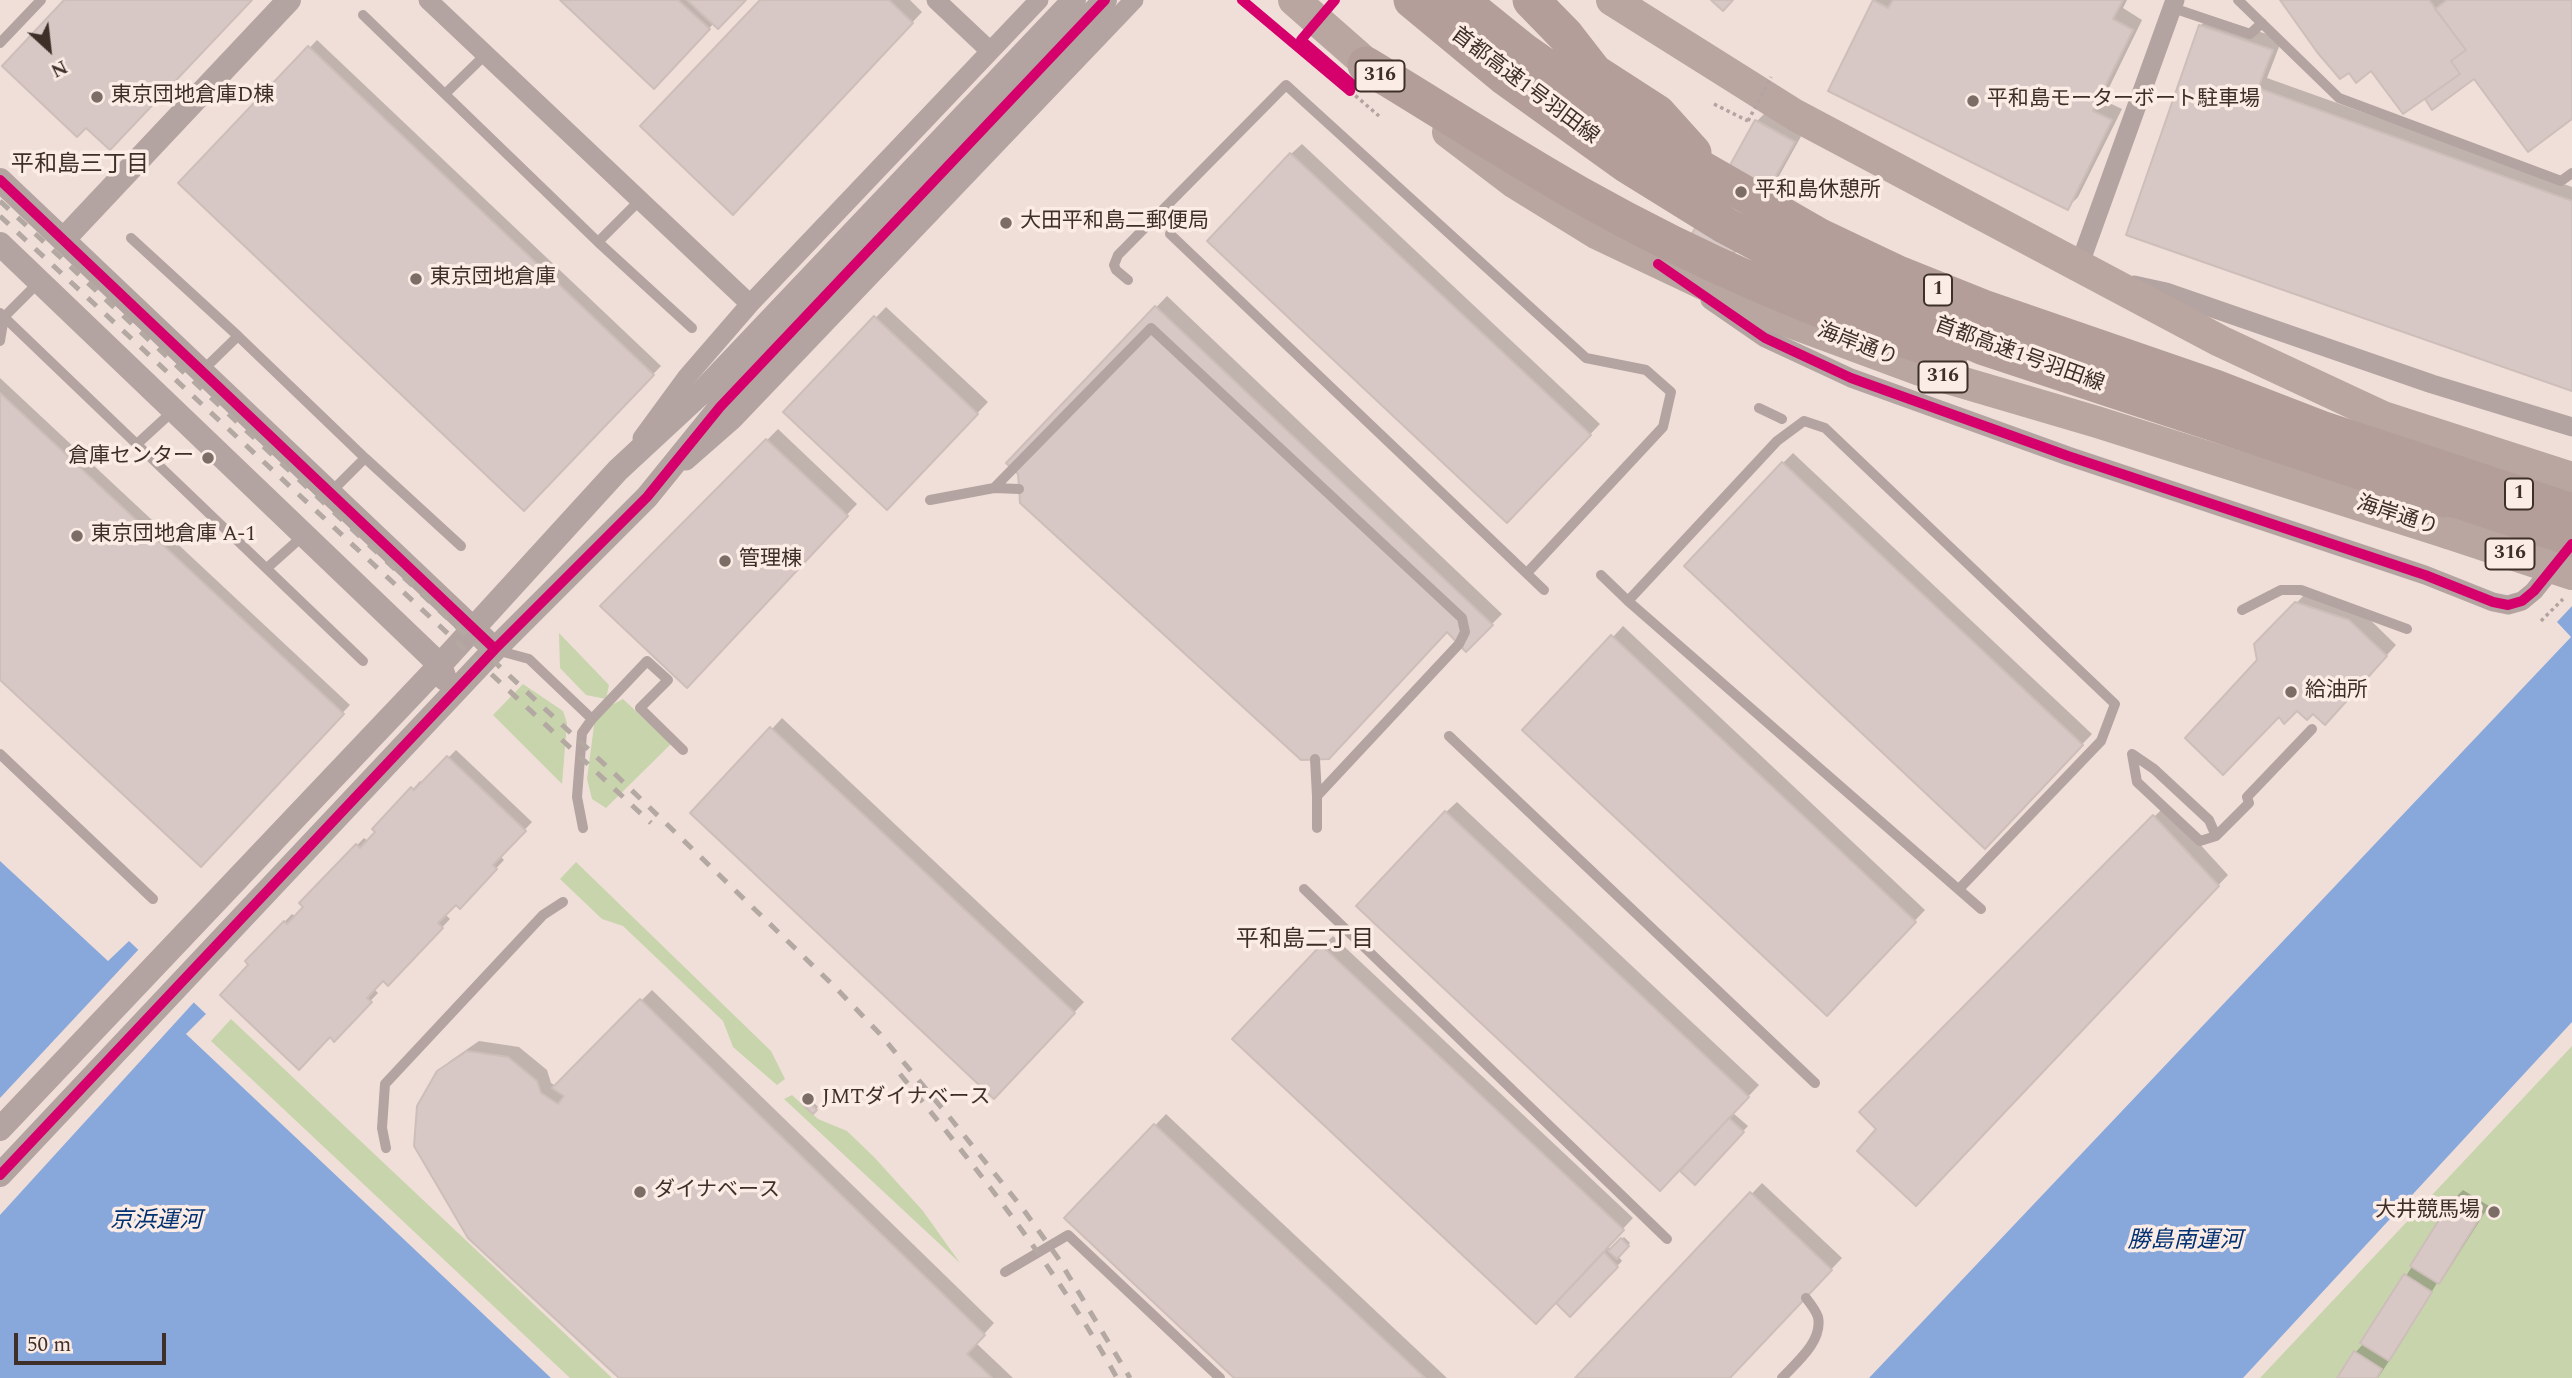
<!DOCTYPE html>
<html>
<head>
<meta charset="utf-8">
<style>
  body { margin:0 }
  #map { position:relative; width:2572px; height:1378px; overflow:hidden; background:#f0dfd9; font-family:Spectral,serif }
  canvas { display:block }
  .north { position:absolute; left:14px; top:14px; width:70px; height:70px; -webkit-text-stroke:5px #fcece6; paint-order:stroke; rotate:153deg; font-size:19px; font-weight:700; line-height:28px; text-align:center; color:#3e2f29 }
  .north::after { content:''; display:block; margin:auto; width:24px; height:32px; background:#3e2f29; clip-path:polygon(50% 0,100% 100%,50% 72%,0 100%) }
  .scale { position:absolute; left:14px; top:1333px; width:152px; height:32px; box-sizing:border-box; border:4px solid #3e2f29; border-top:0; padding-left:9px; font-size:21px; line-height:24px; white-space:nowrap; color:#3e2f29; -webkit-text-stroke:5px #fcece6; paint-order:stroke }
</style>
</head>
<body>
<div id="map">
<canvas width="2572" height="1378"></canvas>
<div class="north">N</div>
<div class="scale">50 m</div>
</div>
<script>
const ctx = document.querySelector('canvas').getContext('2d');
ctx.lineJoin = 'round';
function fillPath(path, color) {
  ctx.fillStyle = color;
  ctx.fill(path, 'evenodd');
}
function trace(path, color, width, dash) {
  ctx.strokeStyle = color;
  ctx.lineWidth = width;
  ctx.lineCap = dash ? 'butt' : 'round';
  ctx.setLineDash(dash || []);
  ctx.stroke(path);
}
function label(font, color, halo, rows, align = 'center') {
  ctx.font = font + ' Spectral,"Noto Sans JP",serif';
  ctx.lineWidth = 7;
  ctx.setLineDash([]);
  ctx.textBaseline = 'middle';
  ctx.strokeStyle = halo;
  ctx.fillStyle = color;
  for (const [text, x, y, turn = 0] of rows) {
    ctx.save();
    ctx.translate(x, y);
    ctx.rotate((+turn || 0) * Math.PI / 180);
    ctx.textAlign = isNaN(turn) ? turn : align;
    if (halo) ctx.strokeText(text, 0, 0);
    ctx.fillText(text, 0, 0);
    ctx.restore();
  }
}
fillPath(new Path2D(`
  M 559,633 L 609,685 L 606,699 L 586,695 L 560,668 Z
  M 523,684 L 563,711 L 567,723 L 562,784 L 493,715 Z
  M 623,699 L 671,744 L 606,808 L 592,799 L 587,779 L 595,718 L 606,708 Z
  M 576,862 L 771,1051 L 785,1079 L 777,1085 L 733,1047 L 723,1021 L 623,926 L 602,919 L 560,879 Z
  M 231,1019 L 612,1378 L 570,1378 L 211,1041 Z
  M 2572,1046 L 2572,1378 L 2260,1378 Z
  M 792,1095 L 818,1119 L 847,1131 L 874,1157 L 923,1211 L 960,1263 L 784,1099 Z`), '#c7d4ac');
fillPath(new Path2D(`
  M 2572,606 L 2572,1022 L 2243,1378 L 1869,1378 L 2571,637 L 2557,622 Z
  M 0,861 L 108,961 L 129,941 L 206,1014 L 186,1034 L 551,1378 L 0,1378 Z`), '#88a8db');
fillPath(new Path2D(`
  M 140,948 L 196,1000 L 0,1215 L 0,1098 Z`), '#f0dfd9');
fillPath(new Path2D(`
  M 562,0 L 744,0 L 714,23 L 665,76 Z
  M 762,0 L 910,0 L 922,12 L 744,202 Z
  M 1875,0 L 2127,0 L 2123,8 L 2142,20 L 2103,100 L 2122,109 L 2078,197 L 2067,208 L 1830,90 Z
  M 2282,0 L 2572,0 L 2572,117 L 2474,77 L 2433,107 L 2425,97 L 2371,69 Z
  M 2211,16 L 2282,39 L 2267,78 L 2572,187 L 2572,389 L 2129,234 L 2200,26 Z
  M 317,40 L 661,366 L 524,509 L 180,183 Z
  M 1767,111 L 1804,131 L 1738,250 L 1727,261 L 1756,122 Z
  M 1302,144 L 1600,424 L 1518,511 L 1291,154 Z
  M 1167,296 L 1502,614 L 1466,650 L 1447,630 L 1008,462 Z
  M 886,307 L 988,402 L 887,508 L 786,412 Z
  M 0,378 L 350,705 L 200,864 L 0,677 Z
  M 778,429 L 857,504 L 697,675 L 603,606 Z
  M 1793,453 L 2092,734 L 1995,836 L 1783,463 Z
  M 2307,592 L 2360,610 L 2396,645 L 2335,713 L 2259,661 L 2256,645 Z
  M 1623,626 L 1925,910 L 1837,1003 L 1613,637 Z
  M 782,718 L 1084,1002 L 1005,1086 L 772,729 Z
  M 456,750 L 532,822 L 500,856 L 504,860 L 467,899 L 456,903 L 445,914 L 450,919 L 396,976 L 383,979 L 374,989 L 378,993 L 334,1039 L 247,961 L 292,914 L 296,917 L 306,907 L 302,903 L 364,838 L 368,841 L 413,789 L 420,781 L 423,783 Z
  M 1457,802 L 1759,1085 L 1733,1113 L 1748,1126 L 1695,1182 L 1680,1168 L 1446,812 Z
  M 2165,806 L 2228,875 L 1927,1193 L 1878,1129 L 1861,1112 Z
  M 1333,936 L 1633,1218 L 1607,1246 L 1611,1250 L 1624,1237 L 1630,1243 L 1618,1256 L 1622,1261 L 1570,1314 L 1556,1301 L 1322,947 Z
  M 652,990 L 994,1323 L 976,1343 L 1013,1378 L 622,1378 L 438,1072 L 450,1061 L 479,1041 L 519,1047 L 547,1070 L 551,1083 L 556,1086 Z
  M 810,1099 L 818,1107 L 813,1112 L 805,1104 Z
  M 1166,1114 L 1447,1378 L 1237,1378 L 1067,1218 Z
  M 1762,1183 L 1842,1258 L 1729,1378 L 1577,1378 Z
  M 2463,1190 L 2489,1206 L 2446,1274 L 2437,1283 L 2396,1351 L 2387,1360 L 2389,1361 L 2378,1378 L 2339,1378 L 2355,1353 L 2364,1343 L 2455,1198 Z`), '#0003');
const building = new Path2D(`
  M 64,0 L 252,0 L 110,150 L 86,128 L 77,137 L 2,66 Z
  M 560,0 L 678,0 L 710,29 L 654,89 Z
  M 687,0 L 746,0 L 718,29 Z
  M 760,0 L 889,0 L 913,23 L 733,215 L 640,126 Z
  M 1711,0 L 1733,0 L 1723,11 Z
  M 1873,0 L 1888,8 L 1893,0 L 2123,0 L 2113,19 L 2133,30 L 2093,111 L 2112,120 L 2068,210 L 1828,91 Z
  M 2280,0 L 2429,0 L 2466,50 L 2451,61 L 2460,74 L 2403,114 L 2371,71 L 2356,83 L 2349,73 L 2340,79 L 2317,52 Z
  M 2447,0 L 2572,0 L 2572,119 L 2528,152 L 2474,79 L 2432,110 L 2425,99 L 2460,74 L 2451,61 L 2466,50 L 2435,9 Z
  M 2199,25 L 2273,50 L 2258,88 L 2572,201 L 2572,391 L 2126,235 Z
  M 308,46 L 654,375 L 524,511 L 178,183 Z
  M 1755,120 L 1795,142 L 1727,263 L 1688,241 Z
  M 1290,153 L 1591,435 L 1507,523 L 1207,241 Z
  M 1155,306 L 1493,625 L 1466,652 L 1447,632 L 1329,759 L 1301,760 L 1020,503 L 1018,474 L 1006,463 Z
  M 874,316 L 978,414 L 887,510 L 783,412 Z
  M 0,393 L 344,714 L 201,867 L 0,680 Z
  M 766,439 L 848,516 L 687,688 L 600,606 Z
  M 1782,462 L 2083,745 L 1985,849 L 1684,566 Z
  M 2295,602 L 2349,620 L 2387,656 L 2325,725 L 2313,714 L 2307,720 L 2297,711 L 2284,724 L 2279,717 L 2223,775 L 2185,738 L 2257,660 L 2254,644 Z
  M 1611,635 L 1916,922 L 1827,1016 L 1522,730 Z
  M 770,727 L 1075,1013 L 994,1099 L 690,813 Z
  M 447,756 L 526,831 L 493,865 L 497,869 L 460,909 L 456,905 L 438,923 L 443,928 L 388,986 L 383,981 L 367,998 L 372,1002 L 334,1042 L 330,1037 L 299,1070 L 220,995 L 248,965 L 245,961 L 284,921 L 287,924 L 303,907 L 299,903 L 356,844 L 360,848 L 375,832 L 372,829 L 411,787 L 414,790 Z
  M 1445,811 L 1749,1097 L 1660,1191 L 1356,906 Z
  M 2153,815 L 2219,886 L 1916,1206 L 1857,1151 L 1876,1129 L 1859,1112 Z
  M 1321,945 L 1624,1230 L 1536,1324 L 1232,1039 Z
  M 640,999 L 985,1335 L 967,1354 L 992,1378 L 619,1378 L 468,1238 L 414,1146 L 417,1106 L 437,1071 L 467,1051 L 508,1057 L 537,1081 L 541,1093 L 558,1104 L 564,1096 L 552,1088 Z
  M 807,1100 L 817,1110 L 813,1114 L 802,1104 Z
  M 1729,1118 L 1744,1132 L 1695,1185 L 1680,1171 Z
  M 1154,1124 L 1425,1378 L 1234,1378 L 1064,1218 Z
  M 1750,1192 L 1832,1270 L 1730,1378 L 1575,1378 Z
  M 2454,1196 L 2482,1214 L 2439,1284 L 2410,1266 Z
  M 1621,1238 L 1629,1246 L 1617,1259 L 1608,1251 Z
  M 1604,1252 L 1618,1267 L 1570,1317 L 1556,1303 Z
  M 2404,1274 L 2432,1292 L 2389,1361 L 2360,1343 Z
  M 2354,1351 L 2382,1369 L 2377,1378 L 2337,1378 Z`);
fillPath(building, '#d8c8c5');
trace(building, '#cdbeba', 2);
trace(new Path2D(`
  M 1350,91 L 1379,116
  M 1714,104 L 1748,121
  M 2541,621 L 2563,599`), '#b3a4a1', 3.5, [3.5, 3.5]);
trace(new Path2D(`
  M 2238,0 L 2339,98 L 2561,181 L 2572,173
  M 2173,8 L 2250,34 L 2262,23
  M 363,15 L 598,242 L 640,200
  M 0,43 L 41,0
  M 445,94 L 485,55
  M 1170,234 L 1544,590
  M 131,238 L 238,336 L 202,371
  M 598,242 L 692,328
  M 1128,280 L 1116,270 L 1114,265 L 1118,255 L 1286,85 L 1586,358 L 1646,370 L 1671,392 L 1663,427 L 1527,573
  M 0,313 L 4,317 L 39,282
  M 4,317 L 363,661
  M 238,336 L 365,458 L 331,492
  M 0,341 L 4,317
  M 1759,408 L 1782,419
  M 137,444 L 173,411
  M 365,458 L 461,546
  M 994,488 L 1019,489
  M 930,500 L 994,488 L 1151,328 L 1462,618 L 1465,632 L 1459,644 L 1317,796 L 1317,828
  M 267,568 L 304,535
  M 1601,575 L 1628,601 L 1777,441 L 1804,421 L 1825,428 L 2115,704 L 2101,741 L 1959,889
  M 1628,601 L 1981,909
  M 2242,610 L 2281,590 L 2301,590 L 2407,629
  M 496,650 L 529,659 L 592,719 L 582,733 L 577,797 L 583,828
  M 592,719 L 647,661 L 668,680 L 640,708 L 683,750
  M 1449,736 L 1815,1083
  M 0,754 L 153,899
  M 2132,754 L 2137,782 L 2200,841 L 2216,836 L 2249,803 L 2247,797 L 2312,729
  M 2132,754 L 2154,769 L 2209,820 L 2216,836
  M 1315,759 L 1317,796
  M 1304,889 L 1667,1239
  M 386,1148 L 382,1128 L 385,1084 L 543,915 L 563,902
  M 1005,1272 L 1068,1235 L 1220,1378
  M 1782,1378 C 1797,1362 1823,1341 1818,1317 C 1816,1311 1810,1303 1806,1298`), '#b4a4a1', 10);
trace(new Path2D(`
  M 428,0 L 750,304
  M 936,0 L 989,50
  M 2079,266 L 2175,0
  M 2134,285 L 2166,292 L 2432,384 L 2572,427
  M 1710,300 L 1765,338 L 1851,378 L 2068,456 L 2425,575 L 2493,602 L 2508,605 L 2522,601 L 2534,591 L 2558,561
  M 642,438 L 686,378 L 750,304 L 1039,0
  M 686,461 L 734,419 L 1134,0`), '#b4a4a1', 19);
trace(new Path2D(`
  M 0,180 L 485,640
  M 63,240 L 289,0
  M 0,244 L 440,665 L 445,679
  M 0,1129 L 440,665 L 618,470 L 700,394 L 1074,0
  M 0,1175 L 495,649 L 647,497 L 720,407 L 1105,0`), '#b4a4a1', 24);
trace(new Path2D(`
  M 1294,0 L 1384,79
  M 1612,0 L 1795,115 L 2220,341 L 2383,417 L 2572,478
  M 1448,132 L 1515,183 L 1596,233 L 1763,312 L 1920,370 L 2097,422 L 2448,533`), '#b9a6a1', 32);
trace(new Path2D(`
  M 1412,0 L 1505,77 L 1626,164 L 1726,226 L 1811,271 L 1984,347 L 2572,541
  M 1460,0 L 1523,51 L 1644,136 L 1820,237 L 1898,274 L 1983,308 L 2215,388 L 2321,429 L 2572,512
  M 1531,0 L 1566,36 L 1594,72
  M 1366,65 C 1437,108 1508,154 1580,195 C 1697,261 1821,315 1950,354
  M 1592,71 L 1657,113 L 1693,153`), '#b39e9a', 37);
trace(new Path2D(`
  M 0,201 L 617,776 L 836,988 L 880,1034 L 951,1119 L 1023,1209 L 1058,1258 L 1130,1378
  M 0,216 L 651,823
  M 900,1074 C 979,1171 1056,1268 1117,1378`), '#b4a8a3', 5, [12, 12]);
trace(new Path2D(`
  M 1242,0 L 1350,91 L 1352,84 L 1301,40 L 1335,0
  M 1748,121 L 1771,77`), '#b3a4a1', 3.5, [3.5, 3.5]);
trace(new Path2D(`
  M 2448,533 L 2572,574`), '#b9a6a1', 32);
trace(new Path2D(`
  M 1242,0 L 1350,91 L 1352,84 L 1301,40 L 1335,0
  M 0,180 L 495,649
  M 1658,264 L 1765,338 L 1851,378 L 2068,456 L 2425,575 L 2493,602 L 2508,605 L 2522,601 L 2534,591 L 2572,544
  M 0,1175 L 495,649 L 647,497 L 720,407 L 1105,0`), '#d6006c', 10);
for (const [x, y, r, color] of [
  [97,97,7,"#7c6d67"],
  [1973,101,7,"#7c6d67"],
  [1741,192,7,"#7c6d67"],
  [1006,223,7,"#7c6d67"],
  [416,279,7,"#7c6d67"],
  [208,458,7,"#7c6d67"],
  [77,536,7,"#7c6d67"],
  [725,561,7,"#7c6d67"],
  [2291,692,7,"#7c6d67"],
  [808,1099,7,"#7c6d67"],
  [640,1192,7,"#7c6d67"],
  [2494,1212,7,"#7c6d67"]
]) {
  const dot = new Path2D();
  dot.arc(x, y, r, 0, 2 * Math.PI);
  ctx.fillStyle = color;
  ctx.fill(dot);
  trace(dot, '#fcece6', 2.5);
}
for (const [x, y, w] of [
  [1380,76,49],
  [1938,290,28],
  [1943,377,49],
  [2519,494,28],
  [2510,554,49]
]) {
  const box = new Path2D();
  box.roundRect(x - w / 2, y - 15.5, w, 31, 5);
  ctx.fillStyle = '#fcece6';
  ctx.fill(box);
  trace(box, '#3e2f29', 2);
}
label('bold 19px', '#3e2f29', null, [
  ["316",1380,76],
  ["1",1938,290],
  ["316",1943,377],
  ["1",2519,494],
  ["316",2510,554]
]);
label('21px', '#3e2f29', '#fcece6', [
  ["首都高速1号羽田線",1524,87,37],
  ["海岸通り",1857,346,21],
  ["首都高速1号羽田線",2019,356,20],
  ["海岸通り",2397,517,18]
]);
label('21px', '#3e2f29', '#fcece6', [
  ["東京団地倉庫D棟",111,97],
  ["平和島モーターボート駐車場",1987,101],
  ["平和島休憩所",1755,192],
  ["大田平和島二郵便局",1020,223],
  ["東京団地倉庫",430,279],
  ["倉庫センター",194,458,"right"],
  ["東京団地倉庫 A-1",91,536],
  ["管理棟",739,561],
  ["給油所",2305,692],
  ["JMTダイナベース",822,1099],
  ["ダイナベース",654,1192],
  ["大井競馬場",2480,1212,"right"]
], 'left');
label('23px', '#3e2f29', '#fcece6', [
  ["平和島三丁目",80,166],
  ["平和島二丁目",1305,941]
]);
label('italic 23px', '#003173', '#fcece6', [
  ["京浜運河",156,1222],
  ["勝島南運河",2185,1242]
]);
</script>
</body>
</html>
